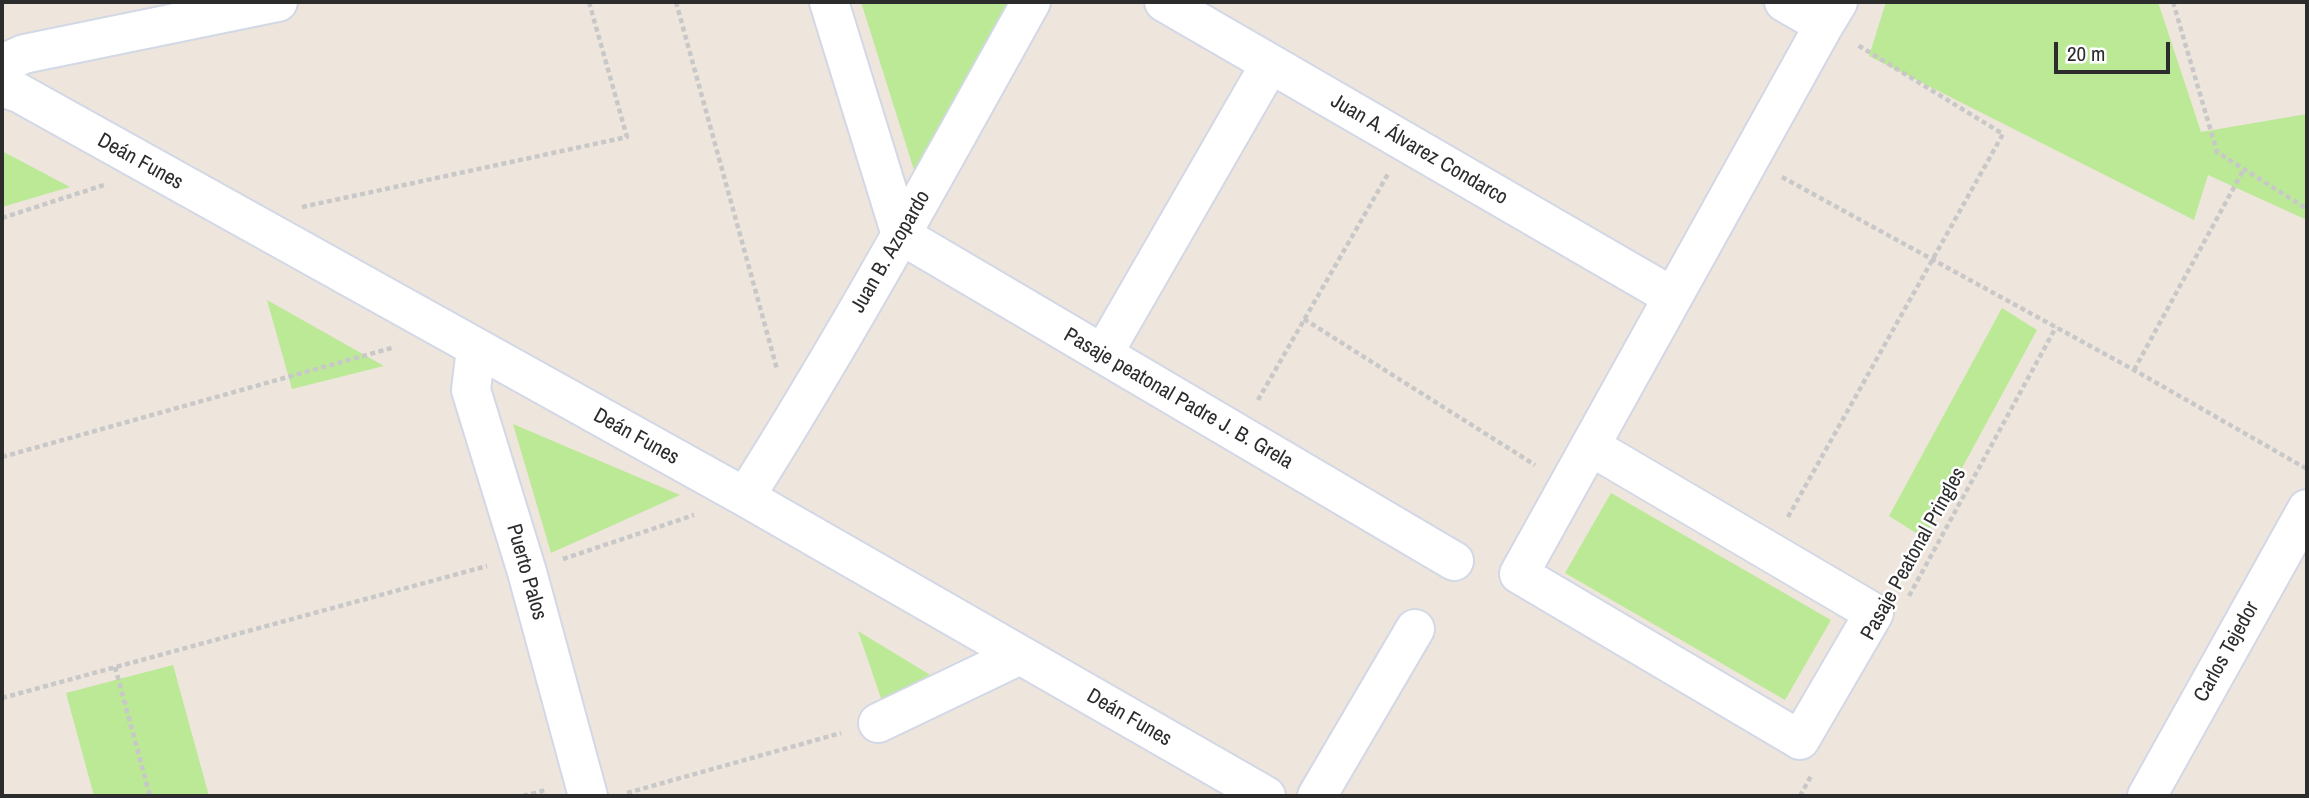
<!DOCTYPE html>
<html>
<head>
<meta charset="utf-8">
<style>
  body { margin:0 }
  #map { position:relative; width:2309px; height:798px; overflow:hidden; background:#eee5dd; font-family:"Archivo Narrow",sans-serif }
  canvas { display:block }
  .frame { position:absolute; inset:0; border:4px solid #2c2c2c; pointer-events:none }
  .scale { position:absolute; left:2054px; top:42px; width:116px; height:32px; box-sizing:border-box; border:4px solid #2c2c2c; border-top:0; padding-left:9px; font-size:21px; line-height:24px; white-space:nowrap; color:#2c2c2c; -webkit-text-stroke:5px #fff; paint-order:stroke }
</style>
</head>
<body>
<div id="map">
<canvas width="2309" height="798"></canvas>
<div class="frame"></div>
<div class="scale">20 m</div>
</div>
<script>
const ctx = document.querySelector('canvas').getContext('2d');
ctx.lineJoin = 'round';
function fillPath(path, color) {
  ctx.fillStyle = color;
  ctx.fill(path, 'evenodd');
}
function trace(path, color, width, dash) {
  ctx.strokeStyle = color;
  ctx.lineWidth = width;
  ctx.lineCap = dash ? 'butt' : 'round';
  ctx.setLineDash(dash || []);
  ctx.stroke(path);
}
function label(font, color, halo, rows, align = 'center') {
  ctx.font = font + ' "Archivo Narrow",sans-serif';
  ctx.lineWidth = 5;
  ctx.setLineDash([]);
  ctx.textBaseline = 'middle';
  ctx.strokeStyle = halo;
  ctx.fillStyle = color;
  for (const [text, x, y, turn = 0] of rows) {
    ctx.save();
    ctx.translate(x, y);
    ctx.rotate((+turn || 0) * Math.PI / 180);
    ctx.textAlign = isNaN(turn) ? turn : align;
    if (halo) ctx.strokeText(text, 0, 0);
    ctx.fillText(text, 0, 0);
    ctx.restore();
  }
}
fillPath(new Path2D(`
  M 861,2 L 1015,2 L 914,170 Z
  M 1886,2 L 2158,2 L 2201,132 L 2307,114 L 2307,220 L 2208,175 L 2194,220 L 1869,56 Z
  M 2,151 L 70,187 L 2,207 Z
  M 267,300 L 384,366 L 292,389 Z
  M 2002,308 L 2037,330 L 1924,538 L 1889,516 Z
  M 513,424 L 680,495 L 551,553 Z
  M 1611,493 L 1831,620 L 1785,700 L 1565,573 Z
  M 858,631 L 950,687 L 884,707 Z
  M 173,665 L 209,796 L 94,796 L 66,693 Z`), '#bbe996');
const minor = new Path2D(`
  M 829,2 L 901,235 L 1454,561
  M 1164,2 L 1673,297
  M 1784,2 L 1824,25
  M 2,64 L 24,54 L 278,2
  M 2,87 L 19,93 L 745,497 L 1266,796
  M 476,349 L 471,390 L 527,572 L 588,796
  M 1103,354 L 1270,64
  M 1590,446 L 1874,613 L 1800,740 L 1519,574 L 1824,25 L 1838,2
  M 745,497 C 847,336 938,169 1031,2
  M 878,723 L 1020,655
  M 1317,796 L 1415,629
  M 2147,796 L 2307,509`);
trace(minor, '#d2d8e5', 42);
trace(new Path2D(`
  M 676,2 L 777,369
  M 2173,2 L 2217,152 L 2307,209
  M 1782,177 L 2134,370 L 2307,469
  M 302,207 L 627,137 L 589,2
  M 2,218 L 104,185
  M 1304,319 L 1535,465
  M 2134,370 L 2244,169
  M 1258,400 L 1388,174
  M 2,457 L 395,347
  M 1788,517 L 2003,134 L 1856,44
  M 563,559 L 694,515
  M 1909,596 L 2056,327
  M 115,667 L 150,796
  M 2,698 L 487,566
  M 627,793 L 841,733
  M 523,796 L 546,790
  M 1800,796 L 1811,776`), '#c8c8c8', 4.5, [5, 3.5]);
trace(minor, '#fff', 38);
label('21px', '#2c2c2c', '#fff', [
  ["Juan A. Álvarez Condarco",1419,150,30],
  ["Deán Funes",140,162,29],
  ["Juan B. Azopardo",891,252,-60],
  ["Pasaje peatonal Padre J. B. Grela",1178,399,30],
  ["Deán Funes",636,437,29],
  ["Pasaje Peatonal Pringles",1914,554,-61],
  ["Puerto Palos",526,572,74],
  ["Carlos Tejedor",2227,652,-61],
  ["Deán Funes",1129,718,30]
]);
</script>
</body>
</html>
